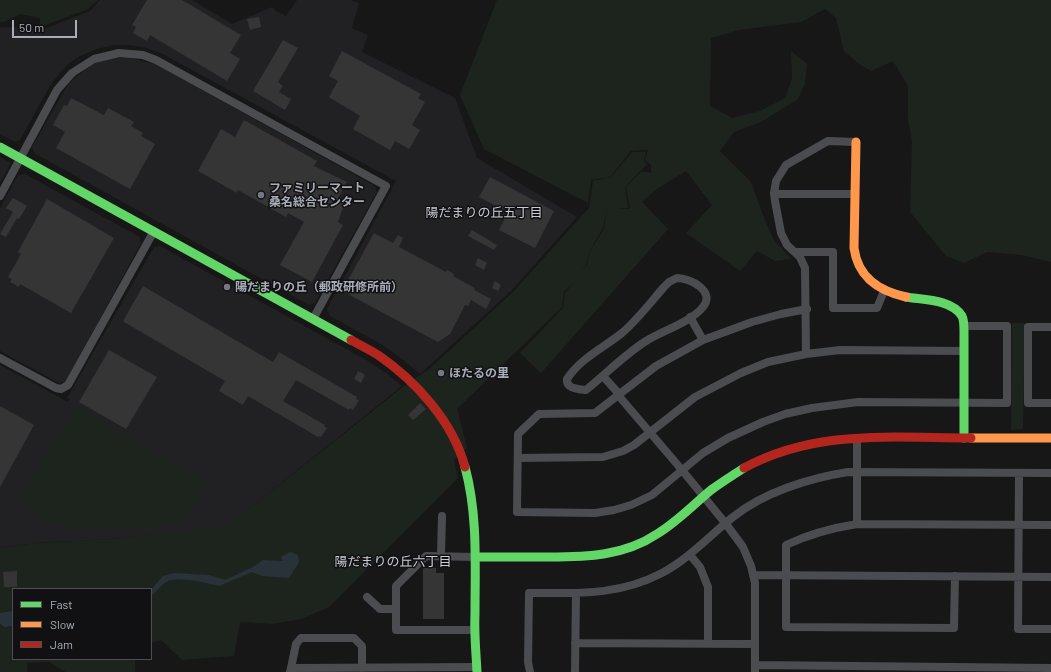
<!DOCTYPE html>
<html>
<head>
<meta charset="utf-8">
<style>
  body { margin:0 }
  #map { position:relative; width:1051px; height:672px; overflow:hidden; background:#171717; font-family:Barlow,sans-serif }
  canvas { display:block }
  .legend { position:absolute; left:12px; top:588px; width:140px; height:72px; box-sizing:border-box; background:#111113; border:1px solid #4d4f55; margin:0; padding:5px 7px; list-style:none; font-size:12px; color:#a8adb8 }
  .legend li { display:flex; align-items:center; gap:8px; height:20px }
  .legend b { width:20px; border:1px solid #4d4f55 }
  .scale { position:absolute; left:12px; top:20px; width:65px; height:18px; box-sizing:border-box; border:2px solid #a8adb8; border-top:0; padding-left:5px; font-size:12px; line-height:14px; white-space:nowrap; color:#a8adb8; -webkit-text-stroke:3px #111113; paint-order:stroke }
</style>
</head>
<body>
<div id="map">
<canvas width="1051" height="672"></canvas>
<ul class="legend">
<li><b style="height:5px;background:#63d668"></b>Fast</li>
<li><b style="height:5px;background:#ff974d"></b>Slow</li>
<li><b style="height:5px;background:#b3261e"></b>Jam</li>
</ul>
<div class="scale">50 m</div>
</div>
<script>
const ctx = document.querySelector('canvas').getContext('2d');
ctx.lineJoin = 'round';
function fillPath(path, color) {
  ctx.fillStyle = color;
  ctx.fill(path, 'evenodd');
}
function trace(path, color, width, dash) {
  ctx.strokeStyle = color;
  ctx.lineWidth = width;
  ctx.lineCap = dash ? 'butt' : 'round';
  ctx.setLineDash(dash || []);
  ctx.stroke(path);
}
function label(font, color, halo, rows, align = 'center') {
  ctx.font = font + ' Barlow,"Noto Sans JP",sans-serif';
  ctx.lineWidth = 3;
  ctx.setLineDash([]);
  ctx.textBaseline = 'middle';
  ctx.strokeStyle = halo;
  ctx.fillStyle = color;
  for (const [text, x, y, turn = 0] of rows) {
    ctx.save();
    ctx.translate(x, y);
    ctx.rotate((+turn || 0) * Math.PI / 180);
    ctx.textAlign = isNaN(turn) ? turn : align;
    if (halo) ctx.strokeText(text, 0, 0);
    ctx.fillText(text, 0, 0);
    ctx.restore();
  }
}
fillPath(new Path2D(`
  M 100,0 L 192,0 L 232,24 L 272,7 L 276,11 L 286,16 L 297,0 L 351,0 L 359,3 L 352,28 L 368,35 L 362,52 L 455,98 L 477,158 L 577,217 L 511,291 L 420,374 L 402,359 L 381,344 L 330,316 L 327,309 L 396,181 L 159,52 L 143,47 L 128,45 L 114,45 L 97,49 L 80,56 L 68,64 L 59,74 L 50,86 L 20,140 L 15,142 L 0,134 L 0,27 L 44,29 L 90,11 Z
  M 115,58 L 129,58 L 155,64 L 375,186 L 377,192 L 315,303 L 309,305 L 34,153 L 32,147 L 69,83 L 91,65 L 101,61 Z
  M 0,157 L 11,163 L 0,183 Z
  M 25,174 L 140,237 L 141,243 L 66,382 L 59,383 L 0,351 L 0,208 L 18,175 Z
  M 160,246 L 368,361 L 386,373 L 402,386 L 264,497 L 224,527 L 113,539 L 36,543 L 0,548 L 0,365 L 68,402 L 70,399 L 67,398 L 154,247 Z`), '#212123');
fillPath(new Path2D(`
  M 0,0 L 98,0 L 88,9 L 43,26 L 40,24 L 40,18 L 20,14 L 4,22 L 0,22 Z
  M 497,0 L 1051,0 L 1051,262 L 1022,255 L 987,252 L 964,263 L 946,256 L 910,212 L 912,141 L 908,118 L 908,86 L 893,61 L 871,71 L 859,64 L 844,51 L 836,18 L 825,9 L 801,22 L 739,30 L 711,38 L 710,106 L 732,118 L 760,111 L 785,98 L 792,79 L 791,51 L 807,64 L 805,83 L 798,99 L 761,122 L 734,132 L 720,151 L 751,182 L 764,218 L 774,240 L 791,259 L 775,261 L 757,251 L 740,271 L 686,233 L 712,205 L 686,171 L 655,190 L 642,202 L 668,229 L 541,373 L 520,353 L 563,308 L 565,293 L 574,282 L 580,271 L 587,265 L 590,251 L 604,229 L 607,208 L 603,228 L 590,250 L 586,265 L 580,271 L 574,282 L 564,292 L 562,307 L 457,409 L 467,448 L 454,460 L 458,478 L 329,607 L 301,619 L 272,624 L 240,622 L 234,656 L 182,660 L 161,640 L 151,643 L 151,589 L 13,589 L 13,659 L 135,659 L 135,672 L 66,672 L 49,662 L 27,663 L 27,672 L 0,672 L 0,548 L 36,543 L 113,539 L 224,526 L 264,497 L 404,386 L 428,370 L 513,292 L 589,208 L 593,181 L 611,177 L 632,152 L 646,152 L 644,160 L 647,164 L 625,187 L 628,208 L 617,209 L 630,209 L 626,187 L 642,171 L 651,173 L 651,165 L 645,160 L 648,150 L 631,151 L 610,177 L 591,180 L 588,203 L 484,149 L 460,95 Z
  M 1012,323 L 1025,323 L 1023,429 L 1011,430 Z
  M 81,410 L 205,481 L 187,518 L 164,527 L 69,529 L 47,520 L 32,511 L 20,499 L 72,412 Z`), '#1d241e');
fillPath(new Path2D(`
  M 290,552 L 298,555 L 299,562 L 289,578 L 262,576 L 252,572 L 219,586 C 207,583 179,576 168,581 C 162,584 156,592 151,596 L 151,590 L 163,576 L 175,573 L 209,575 L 225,580 L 253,567 L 263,560 L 283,561 L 281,557 Z
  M 13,611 L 13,626 L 4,627 L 0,623 L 0,613 Z`), '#2a3239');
fillPath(new Path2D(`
  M 147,0 L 182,0 L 241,35 L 230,53 L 240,59 L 227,81 L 150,35 L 147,41 L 133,33 L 136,27 L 132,25 Z
  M 259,17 L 261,27 L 250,30 L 247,19 Z
  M 283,40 L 298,48 L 278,82 L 283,86 L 279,92 L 291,99 L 285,110 L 253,91 Z
  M 342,51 L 421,94 L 418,98 L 425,102 L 412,125 L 420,130 L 409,149 L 395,141 L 390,150 L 353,129 L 360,116 L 329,97 L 338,81 L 329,76 Z
  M 71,98 L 104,115 L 108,108 L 134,122 L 131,126 L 143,133 L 141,136 L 155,144 L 130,189 L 56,148 L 65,132 L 53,125 L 64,105 L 67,106 Z
  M 244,120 L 317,161 L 314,166 L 347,182 L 338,198 L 345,202 L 338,222 L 343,225 L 312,282 L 280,265 L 304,222 L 288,213 L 286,217 L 238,190 L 237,193 L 198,171 L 221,129 L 235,137 Z
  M 490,177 L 554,211 L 535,248 L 499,230 L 508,212 L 479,197 Z
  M 13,198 L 27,206 L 19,219 L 17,218 L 6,237 L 0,234 L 13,212 L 6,208 Z
  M 47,199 L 114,238 L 71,313 L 20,284 L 19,287 L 10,282 L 12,279 L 8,277 L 21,254 L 18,252 Z
  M 472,230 L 497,245 L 494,250 L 468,236 Z
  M 374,233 L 393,243 L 398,235 L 403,238 L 399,247 L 433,265 L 446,272 L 447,270 L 454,274 L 453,276 L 475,288 L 474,290 L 491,299 L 486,309 L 471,300 L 468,306 L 465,305 L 450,334 L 438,342 L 342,291 Z
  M 478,258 L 487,263 L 484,270 L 475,265 Z
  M 495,281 L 501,285 L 498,291 L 492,288 Z
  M 143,286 L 273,362 L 279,352 L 357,397 L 356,399 L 359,400 L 353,410 L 350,408 L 349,410 L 296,380 L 283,401 L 325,425 L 324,426 L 327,428 L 321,437 L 318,436 L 318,437 L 248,396 L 243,405 L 219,391 L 225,381 L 124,322 L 123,321 Z
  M 109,350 L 157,377 L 126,429 L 79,402 Z
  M 358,371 L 365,375 L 361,383 L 354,379 Z
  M 420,403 L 426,409 L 413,420 L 408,415 Z
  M 0,406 L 34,425 L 0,487 Z
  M 423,568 L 436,568 L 436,573 L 444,573 L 444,619 L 423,619 Z
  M 17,571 L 17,587 L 4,587 L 3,572 Z`), '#353536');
trace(new Path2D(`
  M 774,194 L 855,194
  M 0,196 L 57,90 L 72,73 L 94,59 L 119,53 L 143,55 L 156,60 L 386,186 L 313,319
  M 795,252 L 833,252 L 833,308 L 877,308 L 884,291
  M 677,278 C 690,278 716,291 703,307 C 691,322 662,331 646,341 C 624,355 606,374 586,390 C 578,389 566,389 567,379 C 581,358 603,348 622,333 C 638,319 650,303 664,287 L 669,282 Z
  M 807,309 L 781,314 L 752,322 L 703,340 L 656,366 L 595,413 L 539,414 L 518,434 L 517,512 L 595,513 L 614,510 L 631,505 L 652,495 L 703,453 L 728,438 L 763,422 L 785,414 L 812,408 L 858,402 L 1007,403 L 1007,326 L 964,326
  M 690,317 L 703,340
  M 1051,327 L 1028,327 L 1028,403 L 1051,403
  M 806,354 L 805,268 L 800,257 L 787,245 L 781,233 L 775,201 L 774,193 L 776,181 L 786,165 L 828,141 L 856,142
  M 0,358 L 56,388 L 61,389 L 68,385 L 154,231
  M 603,376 L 619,394
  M 618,395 L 682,470 L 726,524 L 743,547 L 751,566 L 755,583 L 755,672
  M 857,438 L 857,524
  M 518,458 L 603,457 L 623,451 L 634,445 L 695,397 L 741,373 L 768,362 L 806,354 L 840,350 L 964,351
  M 1019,473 L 1018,629 L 1051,629
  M 441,555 L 442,516
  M 690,555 L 700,567 L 708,587 L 708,643
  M 753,575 L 1051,577
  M 955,576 L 954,628 L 786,627 L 786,545 C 809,534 832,528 857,524 L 1051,525
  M 367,597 L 380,609 L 396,609
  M 475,630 L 396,630 L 396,586 L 426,556 L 476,557
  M 575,643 L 755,644
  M 755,665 L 1051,668
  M 291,668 L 296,644 L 301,638 L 354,638 L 362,646 L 362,668
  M 290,672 L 291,668 L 477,667
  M 530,672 L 528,662 L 529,593 C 577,593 618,596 662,573 C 690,558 709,536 733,517 C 764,492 810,478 848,472 L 1051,473
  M 575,672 L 576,593`), '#4b4c50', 8);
trace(new Path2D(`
  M 0,147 L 351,340
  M 906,297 C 923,300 951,299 962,316 C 964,320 964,326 964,331 L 964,438
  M 465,467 C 478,515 475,564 475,614 C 474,633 476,652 477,672
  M 476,557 C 500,557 525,557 549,557 C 587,557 624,556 657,534 C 677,522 693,505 711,490 C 722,482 733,475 744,468`), '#63d668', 9);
trace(new Path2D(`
  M 856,142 L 854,248 C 858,278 879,291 906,297
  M 971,438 L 1051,438`), '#ff974d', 9);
trace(new Path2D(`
  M 351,340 C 360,345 370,350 378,355 C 416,381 453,422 465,467
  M 744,468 C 816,429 891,438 971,438`), '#b3261e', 9);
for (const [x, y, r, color] of [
  [261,195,4,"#757880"],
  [227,287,4,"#757880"],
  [441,373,4,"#757880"]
]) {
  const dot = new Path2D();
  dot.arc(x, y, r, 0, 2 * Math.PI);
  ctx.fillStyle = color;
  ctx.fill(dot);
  trace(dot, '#111113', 1.5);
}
label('bold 12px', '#a8adb8', '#111113', [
  ["ファミリーマート",269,188],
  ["桑名総合センター",269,202],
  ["陽だまりの丘（郵政研修所前）",235,287],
  ["ほたるの里",449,373]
], 'left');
label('13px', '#c9ccd4', '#111113', [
  ["陽だまりの丘五丁目",484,213],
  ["陽だまりの丘六丁目",393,562]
]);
</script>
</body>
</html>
